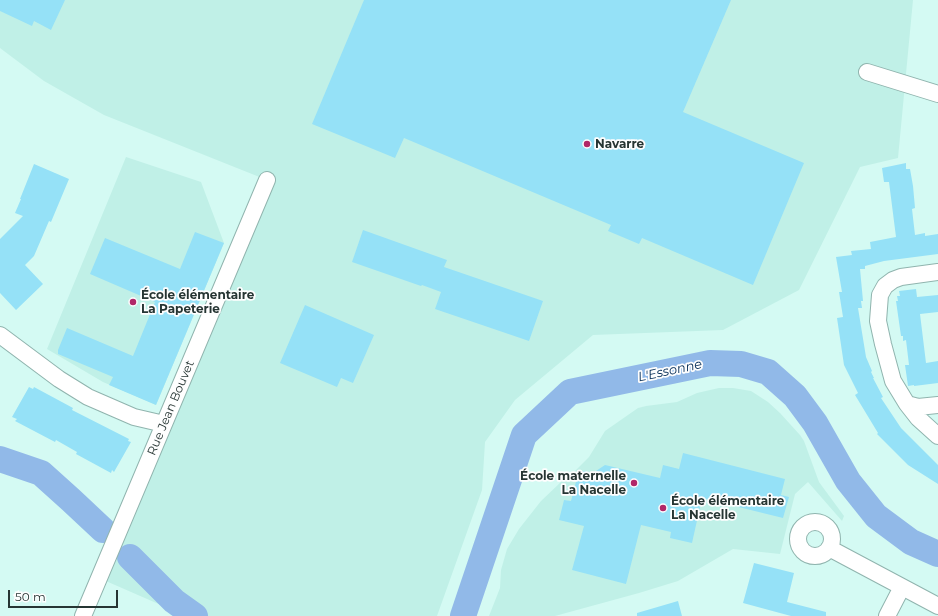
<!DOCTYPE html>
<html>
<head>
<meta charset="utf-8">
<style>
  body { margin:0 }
  #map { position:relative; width:938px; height:616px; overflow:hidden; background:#d4faf3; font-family:Montserrat,sans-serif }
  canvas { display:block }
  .scale { position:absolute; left:8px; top:590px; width:110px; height:18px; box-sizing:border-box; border:2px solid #263533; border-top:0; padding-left:5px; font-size:12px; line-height:14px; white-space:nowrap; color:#263533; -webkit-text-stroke:3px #fefefe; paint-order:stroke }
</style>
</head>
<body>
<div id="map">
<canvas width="938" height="616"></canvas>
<div class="scale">50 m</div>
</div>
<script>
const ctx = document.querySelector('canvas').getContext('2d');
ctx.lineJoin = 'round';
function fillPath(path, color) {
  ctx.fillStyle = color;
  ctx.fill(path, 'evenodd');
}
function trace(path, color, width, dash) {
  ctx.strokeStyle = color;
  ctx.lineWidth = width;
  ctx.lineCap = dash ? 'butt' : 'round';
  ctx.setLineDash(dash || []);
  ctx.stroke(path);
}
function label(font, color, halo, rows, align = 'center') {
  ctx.font = font + ' Montserrat,sans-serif';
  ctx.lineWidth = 3.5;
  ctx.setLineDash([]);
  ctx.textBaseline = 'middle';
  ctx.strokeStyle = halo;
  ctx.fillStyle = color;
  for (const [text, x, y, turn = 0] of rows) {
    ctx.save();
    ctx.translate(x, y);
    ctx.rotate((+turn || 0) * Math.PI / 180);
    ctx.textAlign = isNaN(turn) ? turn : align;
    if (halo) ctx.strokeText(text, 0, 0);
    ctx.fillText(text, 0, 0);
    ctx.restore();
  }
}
fillPath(new Path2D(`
  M 0,0 L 913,0 L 898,158 L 860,167 L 799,290 L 723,330 L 593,335 L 515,400 L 485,442 L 482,490 L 437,616 L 186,616 L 99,578 L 267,180 L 104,115 L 44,81 L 0,48 Z
  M 126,157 L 201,182 L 224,243 L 156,405 L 103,382 L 47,349 Z
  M 719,388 L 733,388 L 751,391 L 768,402 L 780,413 L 800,435 L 804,441 L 819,482 L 844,516 L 842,521 L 808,482 L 795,494 L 780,554 L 733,549 L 678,581 L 639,593 L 555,616 L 489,616 L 500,588 L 501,570 L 507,549 L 519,529 L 541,501 L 562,481 L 575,471 L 589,457 L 605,431 L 638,408 L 646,406 L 677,402 L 697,393 Z`), '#c0f0e7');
trace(new Path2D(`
  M 0,459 L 41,473 L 71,500 L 103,530
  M 130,557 L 174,601 L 195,616
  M 463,616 L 524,435 L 570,392 L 710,363 L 741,364 L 768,372 L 795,396 L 815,423 L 848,481 L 876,516 L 911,542 L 938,554`), '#91b9e8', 26);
fillPath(new Path2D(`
  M 0,0 L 65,0 L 51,30 L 34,21 L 32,26 L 0,11 Z
  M 364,0 L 731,0 L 683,112 L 804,163 L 753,285 L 642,238 L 639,244 L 608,231 L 611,225 L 404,138 L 395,158 L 312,124 Z
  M 906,163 L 906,169 L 910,169 L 913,186 L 915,208 L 912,209 L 915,235 L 925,233 L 925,236 L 938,234 L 938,254 L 884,261 L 865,266 L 865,269 L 860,269 L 863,301 L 861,301 L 862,308 L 858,308 L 866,357 L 872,371 L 871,372 L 874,378 L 873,378 L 883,397 L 881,398 L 901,428 L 938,465 L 938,484 L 908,465 L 877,434 L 878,433 L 855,395 L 858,393 L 844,365 L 837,318 L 843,317 L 839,292 L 842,292 L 836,257 L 852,255 L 851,251 L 871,249 L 870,242 L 896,237 L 889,182 L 884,182 L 882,168 Z
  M 34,164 L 69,179 L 51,222 L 49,221 L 34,256 L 25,265 L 43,284 L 16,310 L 0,293 L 0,239 L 23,216 L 15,213 L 21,199 L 20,199 Z
  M 363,230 L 447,260 L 444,267 L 543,301 L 529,341 L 435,309 L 441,292 L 422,285 L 421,286 L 352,262 Z
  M 195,232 L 224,243 L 156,405 L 109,385 L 113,377 L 58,354 L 58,350 L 67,328 L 133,356 L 155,302 L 90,274 L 105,238 L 180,269 Z
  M 916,289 L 917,297 L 938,295 L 938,312 L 920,314 L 926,363 L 938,361 L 938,383 L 914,386 L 914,385 L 908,386 L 905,365 L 909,365 L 906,340 L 903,341 L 903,336 L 901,336 L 896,301 L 898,301 L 897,296 L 900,296 L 899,291 Z
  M 305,305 L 374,335 L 353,383 L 341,378 L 337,387 L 280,363 Z
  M 29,387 L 33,389 L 34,387 L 73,408 L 72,410 L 129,439 L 128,441 L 131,442 L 114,472 L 112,470 L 111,473 L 76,454 L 77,452 L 56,440 L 55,442 L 15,421 L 17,419 L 12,417 Z
  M 683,453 L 785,479 L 781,495 L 789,497 L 783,518 L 702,498 L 692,543 L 670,538 L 671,532 L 641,525 L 626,584 L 572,570 L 584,526 L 559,520 L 564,500 L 571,501 L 577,478 L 584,471 L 593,473 L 605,465 L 660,478 L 663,465 L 679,469 Z
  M 754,563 L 794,573 L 787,602 L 826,612 L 826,616 L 791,616 L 743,603 Z
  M 678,601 L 682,616 L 637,616 L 637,613 Z`), '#95e1f7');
const minor = new Path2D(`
  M 867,72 L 938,94
  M 938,272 L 901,277 L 893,280 L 885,286 L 880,295 L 878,321 L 883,344 L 893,381 L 907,404 L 918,407 L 938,405
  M 0,335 L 59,379 L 88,397 L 134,417 L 164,424
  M 907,404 L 918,418 L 938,436
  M798 539a17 17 0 1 1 34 0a17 17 0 1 1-34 0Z
  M 829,548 L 938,606
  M 83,616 L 267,180
  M 887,616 L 902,587`);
trace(minor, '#90b4ae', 18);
trace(minor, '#fff', 16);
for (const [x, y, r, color] of [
  [587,144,4,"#b12768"],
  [133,302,4,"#b12768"],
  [634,483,4,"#b12768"],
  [663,508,4,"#b12768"]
]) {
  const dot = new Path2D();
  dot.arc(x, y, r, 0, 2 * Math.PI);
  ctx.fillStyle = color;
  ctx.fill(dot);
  trace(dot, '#fefefe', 1.5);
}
label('bold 12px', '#263533', '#fefefe', [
  ["Navarre",595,144],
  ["École élémentaire",141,295],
  ["La Papeterie",141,309],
  ["École maternelle",626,476,"right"],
  ["La Nacelle",626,490,"right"],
  ["École élémentaire",671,501],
  ["La Nacelle",671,515]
], 'left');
label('12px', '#263533', '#fefefe', [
  ["Rue Jean Bouvet",171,408,-67]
]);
label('italic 13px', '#002a54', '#fefefe', [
  ["L'Essonne",670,371,-12]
]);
</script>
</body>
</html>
